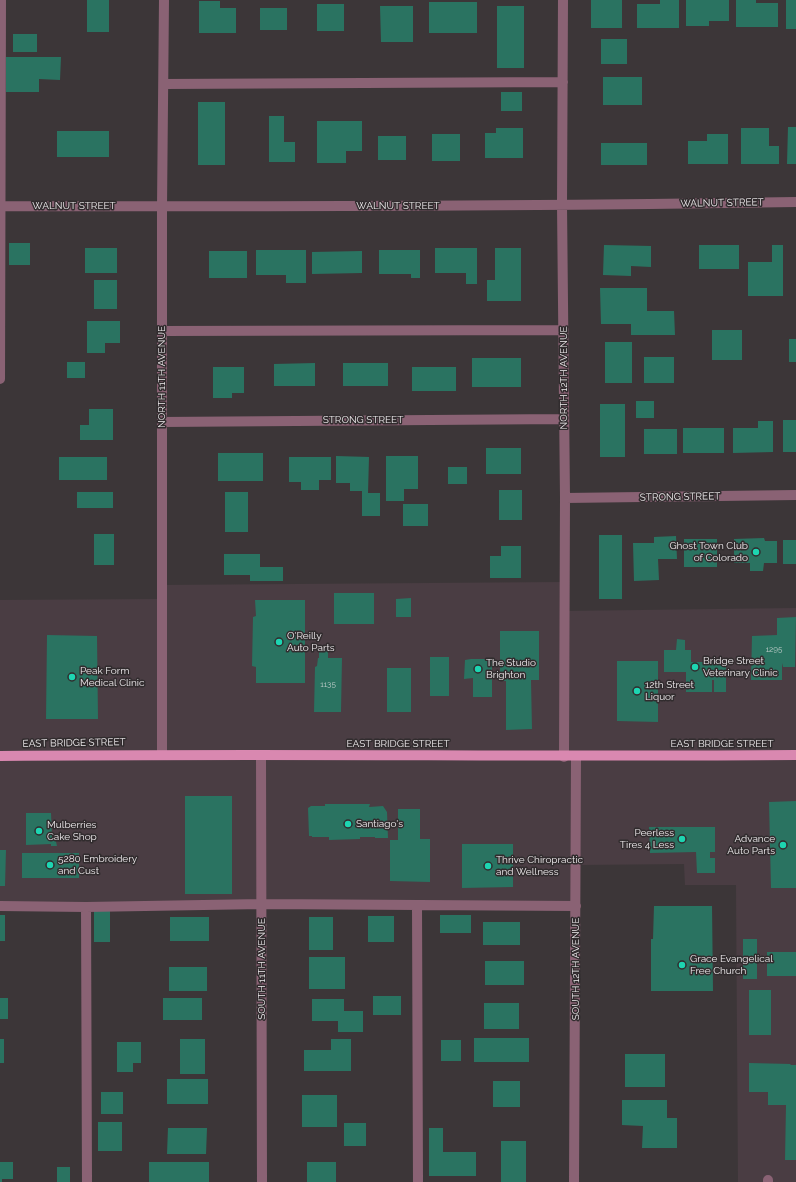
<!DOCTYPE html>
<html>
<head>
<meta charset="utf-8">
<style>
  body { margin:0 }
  canvas { display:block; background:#3c3638 }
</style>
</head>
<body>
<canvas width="796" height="1182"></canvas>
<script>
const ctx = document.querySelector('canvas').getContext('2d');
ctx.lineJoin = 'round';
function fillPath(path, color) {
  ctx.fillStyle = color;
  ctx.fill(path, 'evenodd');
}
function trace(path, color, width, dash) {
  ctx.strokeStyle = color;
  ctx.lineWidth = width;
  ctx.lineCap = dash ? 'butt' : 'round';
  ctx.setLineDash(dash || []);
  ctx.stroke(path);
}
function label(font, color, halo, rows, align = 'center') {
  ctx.font = font + ' Raleway,sans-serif';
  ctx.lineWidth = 3;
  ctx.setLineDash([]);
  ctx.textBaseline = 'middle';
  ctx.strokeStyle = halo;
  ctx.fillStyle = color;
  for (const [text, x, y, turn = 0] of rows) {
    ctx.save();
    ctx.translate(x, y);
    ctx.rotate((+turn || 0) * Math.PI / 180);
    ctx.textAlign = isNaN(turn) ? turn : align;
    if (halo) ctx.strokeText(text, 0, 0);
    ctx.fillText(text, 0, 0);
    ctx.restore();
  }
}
fillPath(new Path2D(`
  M 564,582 L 564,611 L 796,608 L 796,1182 L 738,1182 L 736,885 L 685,885 L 684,864 L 576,865 L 576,906 L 0,906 L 0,600 L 162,599 L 162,585 Z`), '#4a3d43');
fillPath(new Path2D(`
  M 87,0 L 109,0 L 109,32 L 87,32 Z
  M 591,0 L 622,0 L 622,28 L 591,28 Z
  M 660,0 L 679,0 L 679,28 L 637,28 L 637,4 L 660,4 Z
  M 686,0 L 729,0 L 729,21 L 709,21 L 709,26 L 686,26 Z
  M 736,0 L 756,0 L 756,3 L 778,3 L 778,27 L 736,27 Z
  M 786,0 L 796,0 L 796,29 L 786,29 Z
  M 199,1 L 220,1 L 220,8 L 236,8 L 236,33 L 199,33 Z
  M 429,2 L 477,2 L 477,33 L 429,33 Z
  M 317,4 L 344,4 L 344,31 L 317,31 Z
  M 380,6 L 413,6 L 413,42 L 381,42 Z
  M 497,6 L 524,6 L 524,68 L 497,68 Z
  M 260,8 L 287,8 L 287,30 L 260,30 Z
  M 13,34 L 37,34 L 37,52 L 13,52 Z
  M 601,39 L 627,39 L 627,64 L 601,64 Z
  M 6,57 L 61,57 L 60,80 L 39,79 L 39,92 L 6,92 Z
  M 603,77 L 642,77 L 642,105 L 603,105 Z
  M 501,92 L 522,92 L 522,111 L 501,111 Z
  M 198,102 L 225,102 L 225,165 L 198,165 Z
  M 269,116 L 284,116 L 284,142 L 295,142 L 295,162 L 269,162 Z
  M 317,121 L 362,121 L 362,151 L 346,151 L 346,163 L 317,163 Z
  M 788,127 L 796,127 L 796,164 L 787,164 Z
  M 496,128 L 523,128 L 523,158 L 485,158 L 485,133 L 496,133 Z
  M 741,128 L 769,128 L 769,146 L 779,146 L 779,164 L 741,164 Z
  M 57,131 L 109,131 L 109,157 L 57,157 Z
  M 432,134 L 460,134 L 460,161 L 432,161 Z
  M 707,134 L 728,134 L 728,164 L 688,164 L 688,141 L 707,141 Z
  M 378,136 L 406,136 L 406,160 L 378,160 Z
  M 601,143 L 647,143 L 647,165 L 601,165 Z
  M 9,243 L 30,243 L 30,265 L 9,265 Z
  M 604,245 L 651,246 L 651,267 L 631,266 L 631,276 L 603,275 Z
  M 699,245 L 739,245 L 739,269 L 699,269 Z
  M 772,245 L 783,245 L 783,296 L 748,296 L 748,262 L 772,262 Z
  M 85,248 L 117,248 L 117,273 L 85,273 Z
  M 435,248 L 477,248 L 477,284 L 466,284 L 466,273 L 435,273 Z
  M 495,248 L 521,248 L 521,301 L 487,301 L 487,280 L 495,280 Z
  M 256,250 L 306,250 L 306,283 L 286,283 L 286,275 L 256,275 Z
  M 379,250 L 420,250 L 420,278 L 411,278 L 411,274 L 379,274 Z
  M 209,251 L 247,251 L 247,278 L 209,278 Z
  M 362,251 L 362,273 L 312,274 L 312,252 Z
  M 94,280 L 117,280 L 117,309 L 94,309 Z
  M 600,288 L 647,288 L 647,311 L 674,311 L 675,335 L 631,335 L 631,324 L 601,324 Z
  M 87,321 L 120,321 L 120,343 L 105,343 L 105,353 L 87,353 Z
  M 712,330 L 742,330 L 742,360 L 712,360 Z
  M 789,339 L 796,339 L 796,362 L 789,362 Z
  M 605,342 L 632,342 L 632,383 L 605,383 Z
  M 644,357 L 674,357 L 674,383 L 644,383 Z
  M 472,358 L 521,358 L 521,387 L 472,387 Z
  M 67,362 L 85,362 L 85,378 L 67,378 Z
  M 315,363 L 315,386 L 274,386 L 274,364 Z
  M 343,363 L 388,363 L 388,386 L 343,386 Z
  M 213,367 L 244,367 L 244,393 L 232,393 L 232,398 L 213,398 Z
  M 412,367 L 456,367 L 456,391 L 412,391 Z
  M 636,401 L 654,401 L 654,418 L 636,418 Z
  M 600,404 L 625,404 L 625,457 L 600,457 Z
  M 89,409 L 113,409 L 113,440 L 80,440 L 80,425 L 89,425 Z
  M 783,420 L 796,420 L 796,452 L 783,452 Z
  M 758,421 L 773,421 L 773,452 L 733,453 L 733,428 L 758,428 Z
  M 683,428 L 724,428 L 724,453 L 683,453 Z
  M 644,429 L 677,429 L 677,454 L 644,454 Z
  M 486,448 L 521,448 L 521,474 L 486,474 Z
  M 218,453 L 263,453 L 263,481 L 218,481 Z
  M 336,456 L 369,457 L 368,493 L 380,493 L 380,516 L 362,516 L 362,491 L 350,491 L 350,483 L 336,483 Z
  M 386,456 L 418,456 L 418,489 L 404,489 L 404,501 L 386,501 Z
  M 59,457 L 107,457 L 107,480 L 59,480 Z
  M 289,457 L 331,457 L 331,480 L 319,480 L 319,490 L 301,490 L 301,482 L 289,482 Z
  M 448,467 L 467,467 L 467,484 L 448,484 Z
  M 499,490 L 522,490 L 522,520 L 499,520 Z
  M 77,492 L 113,492 L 113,508 L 77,508 Z
  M 225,492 L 248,492 L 248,532 L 225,532 Z
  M 403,504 L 428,504 L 428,526 L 403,526 Z
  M 94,534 L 114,534 L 114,565 L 94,565 Z
  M 599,535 L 622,535 L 622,599 L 599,599 Z
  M 676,536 L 677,559 L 658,559 L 659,580 L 634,581 L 633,543 L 654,543 L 654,537 Z
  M 764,538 L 765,541 L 777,541 L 777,563 L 764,563 L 763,571 L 750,571 L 750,563 L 734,563 L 734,539 Z
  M 684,539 L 717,539 L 717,567 L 684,567 Z
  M 783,540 L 796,540 L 796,564 L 783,564 Z
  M 501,546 L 521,546 L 521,578 L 490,578 L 490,556 L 501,556 Z
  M 224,554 L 260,554 L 260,567 L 283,567 L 283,581 L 250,581 L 250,575 L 224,575 Z
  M 334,593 L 374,593 L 374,624 L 334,624 Z
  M 411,598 L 411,617 L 396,617 L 396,599 Z
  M 255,600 L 305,600 L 305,683 L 256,683 L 256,667 L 252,666 L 253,617 L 256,616 Z
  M 796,617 L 795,667 L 783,667 L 782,663 L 782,680 L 751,680 L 752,636 L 777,635 L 777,618 Z
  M 500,631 L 539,631 L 539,680 L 531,680 L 532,729 L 506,730 L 506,681 L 500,681 Z
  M 47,635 L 97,636 L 98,719 L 46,719 Z
  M 677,639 L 685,640 L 685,650 L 691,650 L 691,662 L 726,662 L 726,692 L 714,692 L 714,680 L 712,680 L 712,692 L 686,692 L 686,672 L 664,672 L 664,650 L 676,650 Z
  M 319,648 L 328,648 L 328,658 L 342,658 L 341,712 L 314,712 L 315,667 L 317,666 L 318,658 L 319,658 Z
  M 430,657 L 449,657 L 449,696 L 430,696 Z
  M 471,659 L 492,659 L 492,697 L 473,697 L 473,678 L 464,679 L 465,660 Z
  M 617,661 L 658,661 L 658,722 L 617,721 Z
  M 387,668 L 411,668 L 411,712 L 387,712 Z
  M 185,796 L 232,796 L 232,894 L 185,894 Z
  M 796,801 L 796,888 L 771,888 L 769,802 Z
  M 325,804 L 370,804 L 369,807 L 383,806 L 387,812 L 388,838 L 375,838 L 375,837 L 360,837 L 360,839 L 329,840 L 329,837 L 312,837 L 312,836 L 309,836 L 308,808 L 311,806 L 325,806 Z
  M 398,809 L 420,809 L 420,839 L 430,839 L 430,882 L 390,881 L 390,840 L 398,840 Z
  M 26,813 L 51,813 L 52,837 L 55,837 L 57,846 L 51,846 L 51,844 L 26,845 Z
  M 649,827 L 715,827 L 715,852 L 710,852 L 710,858 L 715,858 L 715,873 L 697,873 L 696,852 L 650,853 Z
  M 462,844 L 513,844 L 513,887 L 462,888 Z
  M 0,850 L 6,850 L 5,886 L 0,886 Z
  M 22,853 L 79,853 L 79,878 L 22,878 Z
  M 654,906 L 712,906 L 713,991 L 651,991 L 651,939 L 653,939 Z
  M 94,911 L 110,911 L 110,942 L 94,942 Z
  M 0,915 L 5,915 L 5,941 L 0,941 Z
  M 440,915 L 471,915 L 471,933 L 440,933 Z
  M 368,916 L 394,916 L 394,942 L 368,942 Z
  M 170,917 L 209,917 L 209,941 L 170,941 Z
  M 309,917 L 333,917 L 333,950 L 309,950 Z
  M 483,922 L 520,922 L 520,945 L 483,945 Z
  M 743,939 L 757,939 L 757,979 L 743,979 Z
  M 767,952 L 796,952 L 796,976 L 767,976 Z
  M 309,957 L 345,957 L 345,989 L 309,989 Z
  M 485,961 L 524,961 L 524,985 L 485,985 Z
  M 169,967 L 207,967 L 207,991 L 169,991 Z
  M 749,990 L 771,990 L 771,1035 L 749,1035 Z
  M 373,996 L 401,996 L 401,1015 L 373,1015 Z
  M 0,998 L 8,998 L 8,1019 L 0,1019 Z
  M 163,998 L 202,998 L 202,1020 L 163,1020 Z
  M 312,999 L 344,999 L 344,1011 L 363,1011 L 363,1032 L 338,1032 L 338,1021 L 312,1021 Z
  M 484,1003 L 519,1003 L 519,1029 L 484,1029 Z
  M 474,1038 L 529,1038 L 529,1062 L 474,1062 Z
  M 0,1039 L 4,1039 L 4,1063 L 0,1063 Z
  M 180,1039 L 205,1039 L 205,1074 L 180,1074 Z
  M 331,1039 L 351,1039 L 351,1071 L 304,1071 L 304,1050 L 331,1050 Z
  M 441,1040 L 461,1040 L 461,1061 L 441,1061 Z
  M 117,1042 L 141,1042 L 141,1063 L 133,1063 L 133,1072 L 117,1072 Z
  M 625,1054 L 665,1054 L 665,1087 L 625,1087 Z
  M 749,1063 L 791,1064 L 790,1065 L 796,1065 L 796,1160 L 785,1160 L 786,1105 L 768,1105 L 768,1092 L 749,1092 Z
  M 167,1079 L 208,1079 L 208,1104 L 167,1104 Z
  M 493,1081 L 520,1081 L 520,1107 L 493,1107 Z
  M 101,1092 L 123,1092 L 123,1114 L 101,1114 Z
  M 302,1095 L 337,1095 L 337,1127 L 302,1127 Z
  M 622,1100 L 667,1100 L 667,1118 L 677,1118 L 677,1148 L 642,1148 L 643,1126 L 622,1125 Z
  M 98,1122 L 122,1122 L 122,1151 L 98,1151 Z
  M 344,1123 L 366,1123 L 366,1146 L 344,1146 Z
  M 168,1128 L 207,1128 L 206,1154 L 167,1154 Z
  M 429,1128 L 443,1128 L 443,1152 L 476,1152 L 476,1176 L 429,1176 Z
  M 501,1141 L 526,1141 L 526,1182 L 501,1182 Z
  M 0,1162 L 13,1162 L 13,1179 L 2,1179 L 2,1182 L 0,1182 Z
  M 149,1162 L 209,1162 L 209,1182 L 149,1182 Z
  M 307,1162 L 336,1162 L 336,1182 L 307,1182 Z
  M 57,1167 L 70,1167 L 70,1182 L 57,1182 Z`), '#2a7361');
trace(new Path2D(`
  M 563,0 L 562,205 L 565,498 L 564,757
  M 164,84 L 563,82
  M 0,206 C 265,207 531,206 796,202
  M 162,331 L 564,330
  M 0,379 L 1,0
  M 162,422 L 564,419
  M 565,498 L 796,495
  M 162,754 L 162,207 L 164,0
  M 261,755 L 262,1182
  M 417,905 L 418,1182
  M 0,906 L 86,907 L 262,904 L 576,906
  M 86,907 L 87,1182
  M 768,1180 L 768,1182
  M 574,1182 L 576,757`), '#8a6274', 10);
trace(new Path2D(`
  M 0,756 C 265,753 531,757 796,755`), '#d988b0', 10);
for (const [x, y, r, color] of [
  [756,552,4,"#1dd5b1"],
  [279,642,4,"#1dd5b1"],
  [695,667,4,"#1dd5b1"],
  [478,669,4,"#1dd5b1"],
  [72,677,4,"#1dd5b1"],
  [637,691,4,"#1dd5b1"],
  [348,824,4,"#1dd5b1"],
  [39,831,4,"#1dd5b1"],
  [682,839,4,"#1dd5b1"],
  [783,845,4,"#1dd5b1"],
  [50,865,4,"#1dd5b1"],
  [488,866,4,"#1dd5b1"],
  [682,965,4,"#1dd5b1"]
]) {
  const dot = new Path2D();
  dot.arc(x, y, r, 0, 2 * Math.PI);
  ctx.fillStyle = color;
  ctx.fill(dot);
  trace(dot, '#312c2e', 1.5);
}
label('8px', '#bdccc9', null, [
  ["1295",774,650],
  ["1135",328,685]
]);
label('10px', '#eeeaec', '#312c2e', [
  ["WALNUT STREET",722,203,-1],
  ["WALNUT STREET",74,206],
  ["WALNUT STREET",398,206],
  ["NORTH 11TH AVENUE",162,377,-90],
  ["NORTH 12TH AVENUE",564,378,-90],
  ["STRONG STREET",363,420],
  ["STRONG STREET",680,497,-1],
  ["EAST BRIDGE STREET",74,743,-1],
  ["EAST BRIDGE STREET",398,744],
  ["EAST BRIDGE STREET",722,744],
  ["SOUTH 11TH AVENUE",262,969,-90],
  ["SOUTH 12TH AVENUE",576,969,-90]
]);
label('10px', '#eeeaec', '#312c2e', [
  ["Ghost Town Club",748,546,"right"],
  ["of Colorado",748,558,"right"],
  ["O'Reilly",287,636],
  ["Auto Parts",287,648],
  ["Bridge Street",703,661],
  ["Veterinary Clinic",703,673],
  ["The Studio",486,663],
  ["Brighton",486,675],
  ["Peak Form",80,671],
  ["Medical Clinic",80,683],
  ["12th Street",645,685],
  ["Liquor",645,697],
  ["Santiago's",356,824],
  ["Mulberries",47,825],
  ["Cake Shop",47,837],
  ["Peerless",674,833,"right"],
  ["Tires 4 Less",674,845,"right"],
  ["Advance",775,839,"right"],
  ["Auto Parts",775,851,"right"],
  ["5280 Embroidery",58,859],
  ["and Cust",58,871],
  ["Thrive Chiropractic",496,860],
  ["and Wellness",496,872],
  ["Grace Evangelical",690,959],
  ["Free Church",690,971]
], 'left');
</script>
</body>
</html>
